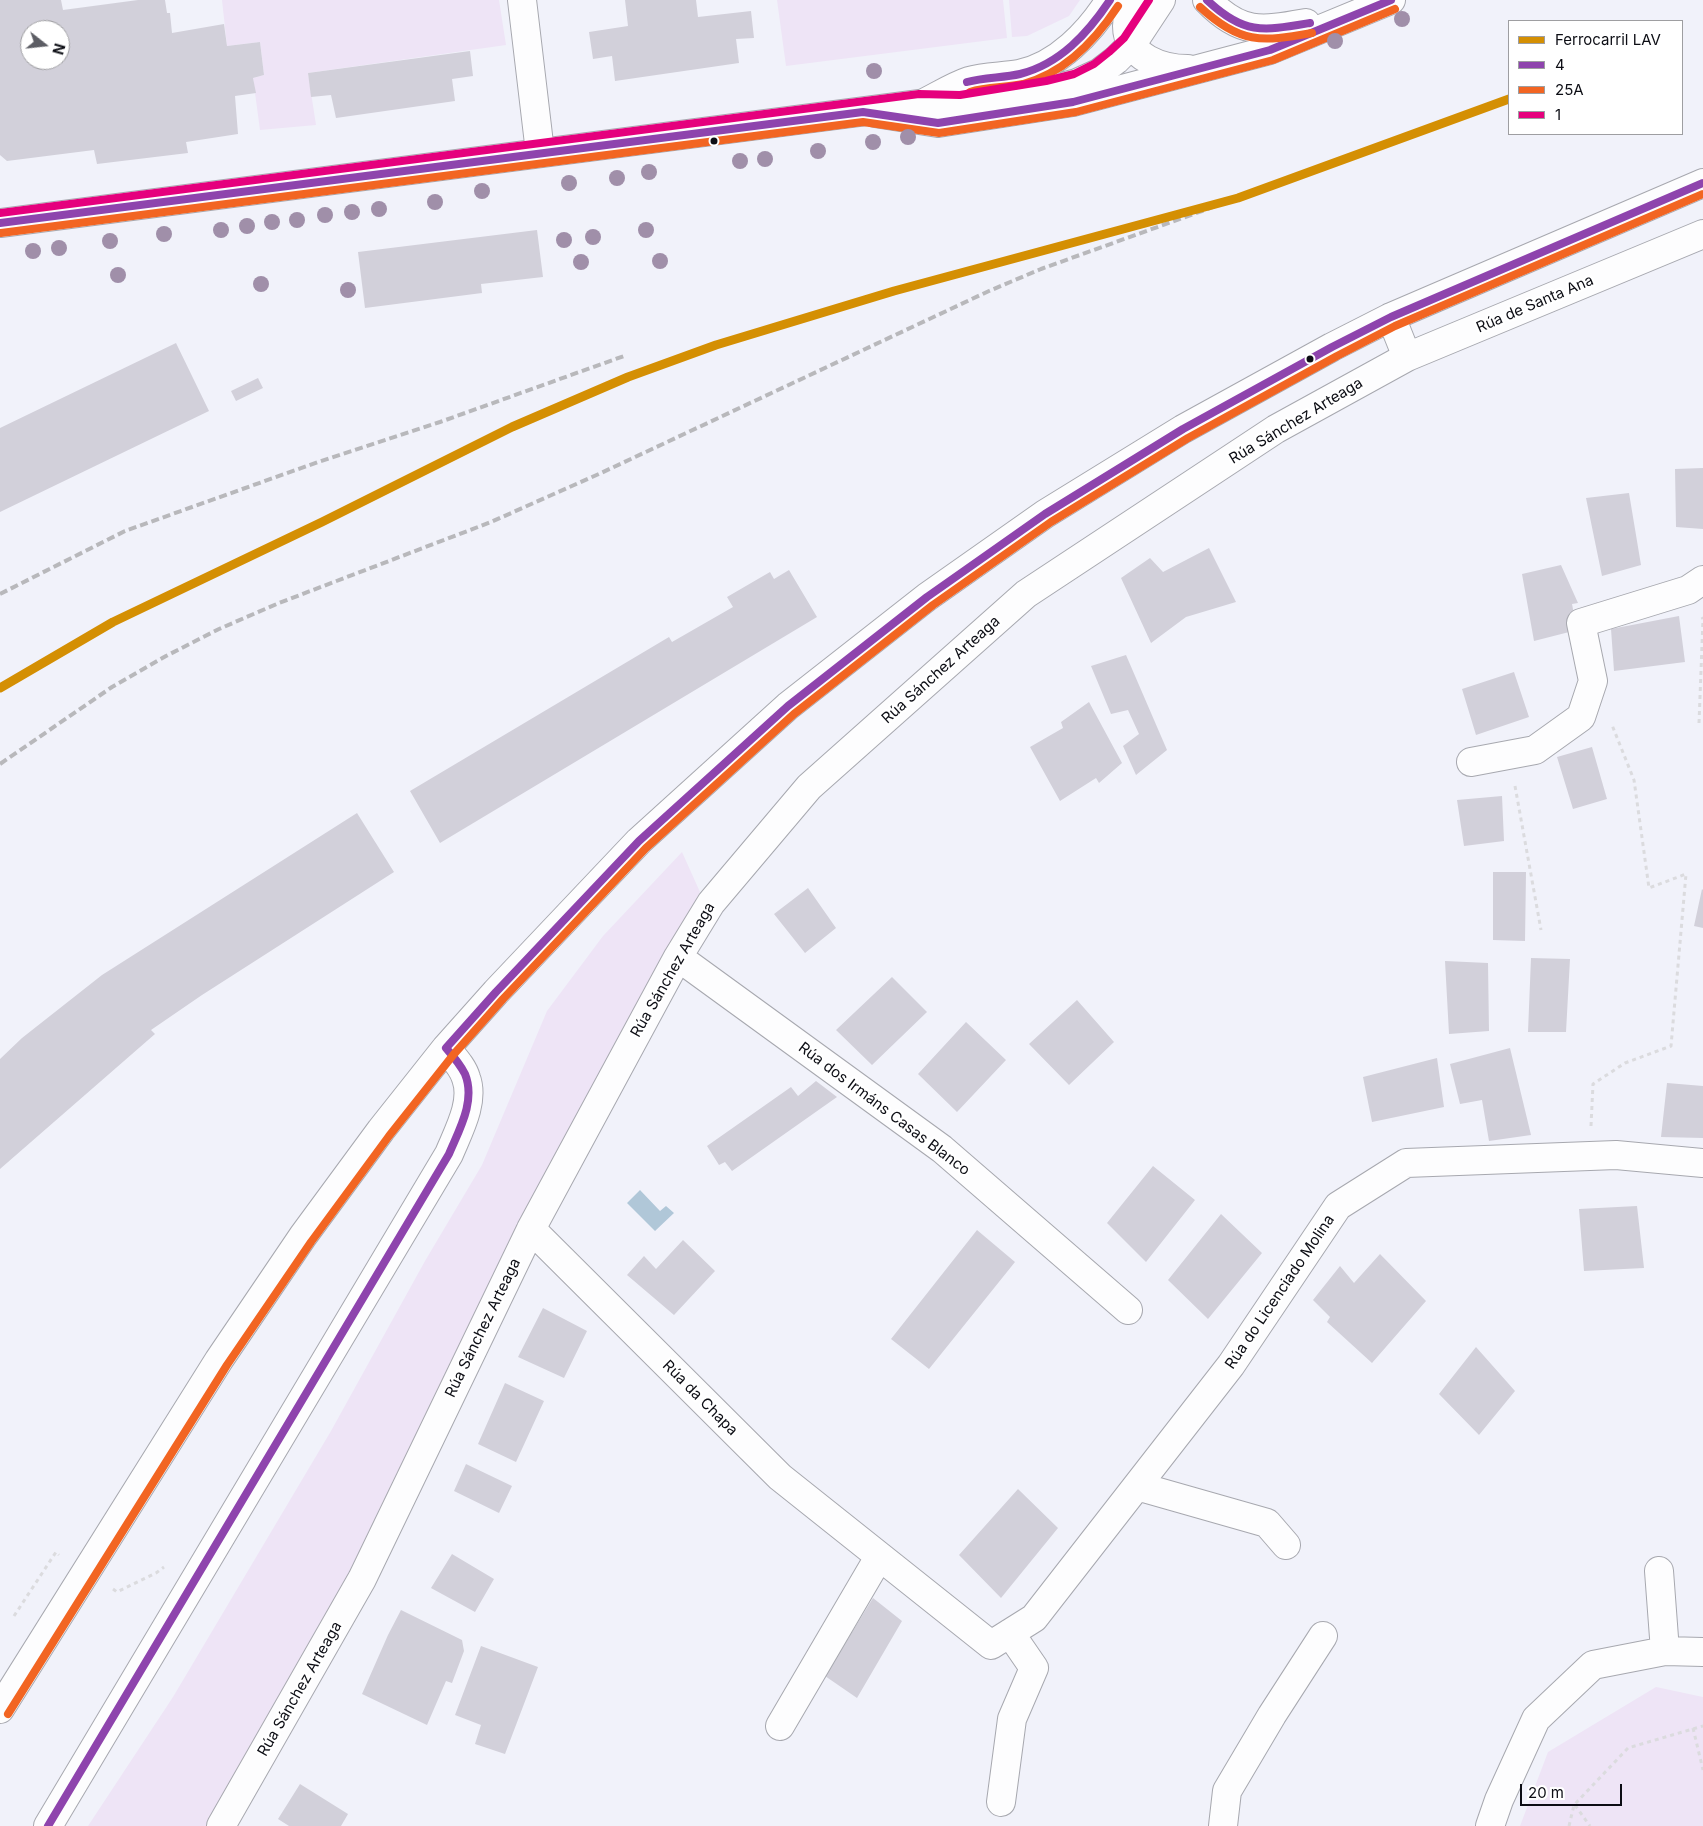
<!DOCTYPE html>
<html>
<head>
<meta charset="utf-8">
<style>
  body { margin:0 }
  #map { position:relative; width:1703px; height:1826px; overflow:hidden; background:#f1f2fa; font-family:Inter,sans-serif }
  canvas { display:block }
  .legend { position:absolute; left:1508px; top:20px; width:175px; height:115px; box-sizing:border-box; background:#fff; border:1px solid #9e9ea1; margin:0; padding:6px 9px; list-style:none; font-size:15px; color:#0c0d14 }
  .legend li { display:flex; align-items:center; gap:10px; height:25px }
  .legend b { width:25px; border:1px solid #9e9ea1 }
  .north { position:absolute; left:20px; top:20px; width:50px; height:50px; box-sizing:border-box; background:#fff; border:1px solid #9e9ea1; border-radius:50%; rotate:106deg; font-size:14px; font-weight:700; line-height:20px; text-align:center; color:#0c0d14 }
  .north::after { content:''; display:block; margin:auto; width:18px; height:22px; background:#5c5d64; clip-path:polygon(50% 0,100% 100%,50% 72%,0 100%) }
  .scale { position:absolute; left:1520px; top:1784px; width:102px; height:22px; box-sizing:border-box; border:2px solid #0c0d14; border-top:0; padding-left:6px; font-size:15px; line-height:18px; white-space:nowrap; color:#0c0d14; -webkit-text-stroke:4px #fff; paint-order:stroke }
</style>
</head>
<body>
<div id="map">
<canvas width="1703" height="1826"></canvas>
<ul class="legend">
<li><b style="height:6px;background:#d48f03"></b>Ferrocarril LAV</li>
<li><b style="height:6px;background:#8e44ad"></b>4</li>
<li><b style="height:6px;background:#f26522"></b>25A</li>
<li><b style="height:6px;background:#e5007d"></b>1</li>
</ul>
<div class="north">N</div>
<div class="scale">20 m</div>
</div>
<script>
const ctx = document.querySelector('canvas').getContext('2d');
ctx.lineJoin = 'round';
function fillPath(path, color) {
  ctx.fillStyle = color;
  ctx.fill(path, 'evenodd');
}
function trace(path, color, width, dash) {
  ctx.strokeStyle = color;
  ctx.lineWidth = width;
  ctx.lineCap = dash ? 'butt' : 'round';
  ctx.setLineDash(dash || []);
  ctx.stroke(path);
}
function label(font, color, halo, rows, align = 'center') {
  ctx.font = font + ' Inter,sans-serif';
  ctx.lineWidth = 5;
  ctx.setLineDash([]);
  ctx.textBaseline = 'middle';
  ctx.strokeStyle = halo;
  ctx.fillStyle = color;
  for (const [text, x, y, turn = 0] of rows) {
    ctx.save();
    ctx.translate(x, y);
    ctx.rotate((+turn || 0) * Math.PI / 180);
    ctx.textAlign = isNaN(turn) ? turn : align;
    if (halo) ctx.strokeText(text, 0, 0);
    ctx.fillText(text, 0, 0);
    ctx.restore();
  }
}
fillPath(new Path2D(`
  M 222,0 L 499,0 L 506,45 L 308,73 L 316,125 L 260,130 L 253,78 L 264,75 L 260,42 L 227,46 Z
  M 777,0 L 1003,0 L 1007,38 L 786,66 Z
  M 1009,0 L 1080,0 L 1069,16 L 1027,36 L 1012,37 Z
  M 682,852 L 700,892 L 567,1136 L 450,1364 L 312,1649 L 206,1826 L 88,1826 L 173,1697 L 331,1431 L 425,1261 L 482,1165 L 547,1011 L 603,936 Z
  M 1656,1687 L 1703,1697 L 1703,1826 L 1520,1826 L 1548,1752 Z`), '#eee4f6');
fillPath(new Path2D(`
  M 640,1190 L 660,1211 L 666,1206 L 674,1213 L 655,1231 L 627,1203 Z`), '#b0c7d8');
fillPath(new Path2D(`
  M 0,0 L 61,0 L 63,10 L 138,0 L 165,0 L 167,13 L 170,13 L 172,33 L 224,24 L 227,46 L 260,42 L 264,75 L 253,78 L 256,93 L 235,96 L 238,134 L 186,142 L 188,153 L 97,164 L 94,150 L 7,161 L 0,155 ZM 30,30 L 60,30 L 60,60 L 30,60 Z
  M 625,0 L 696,0 L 698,17 L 751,11 L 754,38 L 736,39 L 739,63 L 615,81 L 612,56 L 593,59 L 589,32 L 628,26 Z
  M 470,51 L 473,76 L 452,79 L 455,101 L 336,118 L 331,95 L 311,97 L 308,73 Z
  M 537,230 L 543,277 L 481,284 L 482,293 L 365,308 L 358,252 Z
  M 176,343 L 209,411 L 0,512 L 0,428 Z
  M 258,378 L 263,388 L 236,401 L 231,391 Z
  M 1703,468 L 1703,529 L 1676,527 L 1675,469 Z
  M 1629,493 L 1641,565 L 1602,576 L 1586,498 Z
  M 1209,548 L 1236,602 L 1186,617 L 1151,643 L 1121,578 L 1150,558 L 1163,572 Z
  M 1561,565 L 1578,603 L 1572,604 L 1577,630 L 1534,641 L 1522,574 Z
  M 789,570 L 817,617 L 440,843 L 410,791 L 669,637 L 672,642 L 733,607 L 727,597 L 770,572 L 774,579 Z
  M 1679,616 L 1685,662 L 1614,671 L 1611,629 Z
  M 1126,655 L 1167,750 L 1136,775 L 1123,746 L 1139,734 L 1128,710 L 1111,714 L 1091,666 Z
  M 1514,672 L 1529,717 L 1476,735 L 1462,689 Z
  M 1089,702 L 1122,763 L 1099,783 L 1096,778 L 1060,801 L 1030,747 L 1063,728 L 1061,722 Z
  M 1592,747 L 1607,799 L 1573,809 L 1557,757 Z
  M 1502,796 L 1504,841 L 1464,846 L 1457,800 Z
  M 357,813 L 394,872 L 202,995 L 151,1030 L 155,1034 L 0,1169 L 0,1059 L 22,1038 L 102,975 Z
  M 1493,872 L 1526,872 L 1525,941 L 1493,940 Z
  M 808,888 L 836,928 L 805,953 L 774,914 Z
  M 1702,889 L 1703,890 L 1703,928 L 1694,926 Z
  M 1531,958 L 1570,959 L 1566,1032 L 1528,1032 Z
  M 1445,961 L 1488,963 L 1489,1031 L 1449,1034 Z
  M 892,977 L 927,1012 L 872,1065 L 836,1030 Z
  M 1077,1000 L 1114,1042 L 1069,1085 L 1029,1044 Z
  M 966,1022 L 1006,1060 L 957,1112 L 918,1074 Z
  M 1510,1048 L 1531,1135 L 1489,1141 L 1482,1100 L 1460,1104 L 1450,1064 Z
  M 1437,1058 L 1444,1107 L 1372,1122 L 1363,1077 Z
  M 816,1081 L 837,1097 L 732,1171 L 725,1162 L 719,1165 L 707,1146 L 791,1087 L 798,1096 Z
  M 1667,1083 L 1703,1086 L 1703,1138 L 1661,1137 Z
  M 1153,1166 L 1195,1200 L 1146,1262 L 1107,1223 Z
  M 1637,1206 L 1644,1268 L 1584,1271 L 1579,1209 Z
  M 1221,1214 L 1262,1253 L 1208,1319 L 1168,1280 Z
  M 977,1230 L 1015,1262 L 929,1369 L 891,1339 Z
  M 683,1240 L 715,1271 L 674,1315 L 627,1275 L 644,1256 L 656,1269 Z
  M 1380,1254 L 1426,1301 L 1372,1363 L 1327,1322 L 1330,1317 L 1313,1300 L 1340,1266 L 1354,1283 Z
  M 543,1308 L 587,1331 L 564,1378 L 518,1357 Z
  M 1476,1347 L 1515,1391 L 1479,1435 L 1439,1394 Z
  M 505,1383 L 544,1401 L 516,1462 L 478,1444 Z
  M 466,1464 L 512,1486 L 499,1513 L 454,1491 Z
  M 1018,1489 L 1058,1528 L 1001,1598 L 959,1555 Z
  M 452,1554 L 494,1579 L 475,1612 L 431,1588 Z
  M 873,1598 L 902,1621 L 857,1698 L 825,1676 Z
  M 401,1610 L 462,1640 L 464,1651 L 452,1683 L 446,1681 L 427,1725 L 362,1694 L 388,1635 Z
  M 481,1646 L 538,1667 L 505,1754 L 475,1744 L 481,1725 L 455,1715 Z
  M 300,1784 L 348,1814 L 341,1826 L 289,1826 L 278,1819 Z`), '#d2d0da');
const minor = new Path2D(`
  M 522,0 L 540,152
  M 1135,0 C 1132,9 1127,17 1127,26 C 1127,58 1163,69 1188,69
  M 1207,0 C 1241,35 1261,31 1306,23
  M 875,113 L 938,123 L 1073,102 L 1270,50 L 1391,0
  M 1391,317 L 1407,357 L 1703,234
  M 1471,762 L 1535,750 L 1581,717 L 1593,681 L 1581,623 L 1688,590 L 1703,580
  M 678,957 L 942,1149 L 1128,1310
  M 531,1229 L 780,1477 L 991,1645 L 1034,1618 L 1231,1365 L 1338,1206 L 1406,1163 L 1616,1155 L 1703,1163
  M 1137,1486 L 1267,1523 L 1286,1545
  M 1659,1571 L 1665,1651
  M 0,1709 L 219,1360 L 303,1236 L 381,1130 L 446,1048 L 496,992 L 639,841 L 788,706 L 927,597 L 1045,514 L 1183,429 L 1332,347 L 1391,317 L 1703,183
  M 780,1726 L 879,1557
  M 1001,1802 L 1012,1719 L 1034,1668 L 1010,1633
  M 48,1826 L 449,1154 C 458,1132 475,1102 466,1078 C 463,1067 453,1057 446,1048
  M 221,1826 L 362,1579 L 531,1229 L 678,957 L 711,903 L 809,787 L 1026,594 L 1276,429 L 1407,357
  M 1223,1826 L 1227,1791 L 1272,1715 L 1323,1636
  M 1490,1826 L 1499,1800 L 1536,1719 L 1593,1665 L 1665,1651 L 1703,1652`);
const secondary = new Path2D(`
  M 924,103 C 938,96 954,86 969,81 C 985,76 1003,77 1019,74 C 1058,66 1090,32 1110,0
  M 0,223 L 920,104 L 961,105 L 1048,91 L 1077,83 L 1099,73 L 1116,60 L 1132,44 L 1161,0`);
trace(minor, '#a7a8af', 30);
trace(secondary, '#a7a8af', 30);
trace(new Path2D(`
  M 1699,723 L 1703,619 L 1702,617
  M 1515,786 L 1541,930
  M 1591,1126 L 1593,1084 L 1625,1063 L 1671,1046 L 1686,874 L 1649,888 L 1634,780 L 1612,725
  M 113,1589 L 117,1592 L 156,1573 L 164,1567
  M 14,1616 L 56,1552 L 59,1555
  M 1693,1728 L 1703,1770
  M 1575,1805 L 1590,1826
  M 1569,1826 L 1574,1805 L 1628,1748 L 1703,1726`), '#dbdbde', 3, [4, 4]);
trace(minor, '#fdfdfe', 28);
trace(secondary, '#fdfdfe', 28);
trace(new Path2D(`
  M 0,594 L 125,531 L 318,462 L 440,422 L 624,356
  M 0,764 L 112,687 L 166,656 L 219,629 L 279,603 L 491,522 L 601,473 L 989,291 L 1041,269 L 1238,198`), '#b8b8bb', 4, [8, 4]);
trace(new Path2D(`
  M 1207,0 C 1244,35 1263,31 1310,23
  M 967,82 C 984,77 1003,78 1020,74 C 1060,64 1088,33 1110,0
  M 0,223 L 863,112 L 938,123 L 1073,102 L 1270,50 L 1391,0
  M 446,1048 L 496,992 L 639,841 L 788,706 L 927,597 L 1045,514 L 1183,429 L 1332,347 L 1391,317 L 1703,183
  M 48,1826 L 449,1154 C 459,1130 476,1101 465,1074 C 460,1064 453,1056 446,1048`), '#8e44ad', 8);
trace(new Path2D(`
  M 1200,7 C 1240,44 1261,42 1312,33
  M 970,92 C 987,86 1005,88 1023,84 C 1065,73 1095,41 1118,6
  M 1,233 L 863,122 L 939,133 L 1076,112 L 1273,60 L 1395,9
  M 8,1714 L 227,1365 L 311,1242 L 389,1136 L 454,1054 L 503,999 L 646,848 L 794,714 L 933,605 L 1051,522 L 1188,438 L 1337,356 L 1395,326 L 1703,194`), '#f26522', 8);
trace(new Path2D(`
  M 0,213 L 919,94 L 960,95 L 1046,81 L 1074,74 L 1094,64 L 1109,52 L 1124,38 L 1149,0`), '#e5007d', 8);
trace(new Path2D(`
  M 0,688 L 113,622 L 322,522 L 512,427 L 628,377 L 716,345 L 894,291 L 1238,198 L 1509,99`), '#d48f03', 9);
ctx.fillStyle = '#a08fa9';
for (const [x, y] of [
  [1402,19],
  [1335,41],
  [874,71],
  [908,137],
  [873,142],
  [818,151],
  [765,159],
  [740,161],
  [649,172],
  [617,178],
  [569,183],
  [482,191],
  [435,202],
  [379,209],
  [352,212],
  [325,215],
  [297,220],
  [272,222],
  [247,226],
  [221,230],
  [646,230],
  [164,234],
  [593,237],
  [564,240],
  [110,241],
  [59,248],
  [33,251],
  [660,261],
  [581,262],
  [118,275],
  [261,284],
  [348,290]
]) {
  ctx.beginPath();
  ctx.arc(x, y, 8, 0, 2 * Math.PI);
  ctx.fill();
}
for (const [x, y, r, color] of [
  [714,141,4.5,"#0c0d14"],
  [1310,359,4.5,"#0c0d14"]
]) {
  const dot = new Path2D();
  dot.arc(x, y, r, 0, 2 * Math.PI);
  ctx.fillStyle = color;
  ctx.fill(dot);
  trace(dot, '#fff', 2);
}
label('15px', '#0c0d14', '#fff', [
  ["Rúa de Santa Ana",1535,304,-23],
  ["Rúa Sánchez Arteaga",1296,421,-31],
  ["Rúa Sánchez Arteaga",941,670,-42],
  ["Rúa Sánchez Arteaga",673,970,-60],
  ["Rúa dos Irmáns Casas Blanco",884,1109,37],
  ["Rúa do Licenciado Molina",1280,1292,-56],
  ["Rúa Sánchez Arteaga",483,1328,-64],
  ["Rúa da Chapa",700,1398,45],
  ["Rúa Sánchez Arteaga",300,1689,-60]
]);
</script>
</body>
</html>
